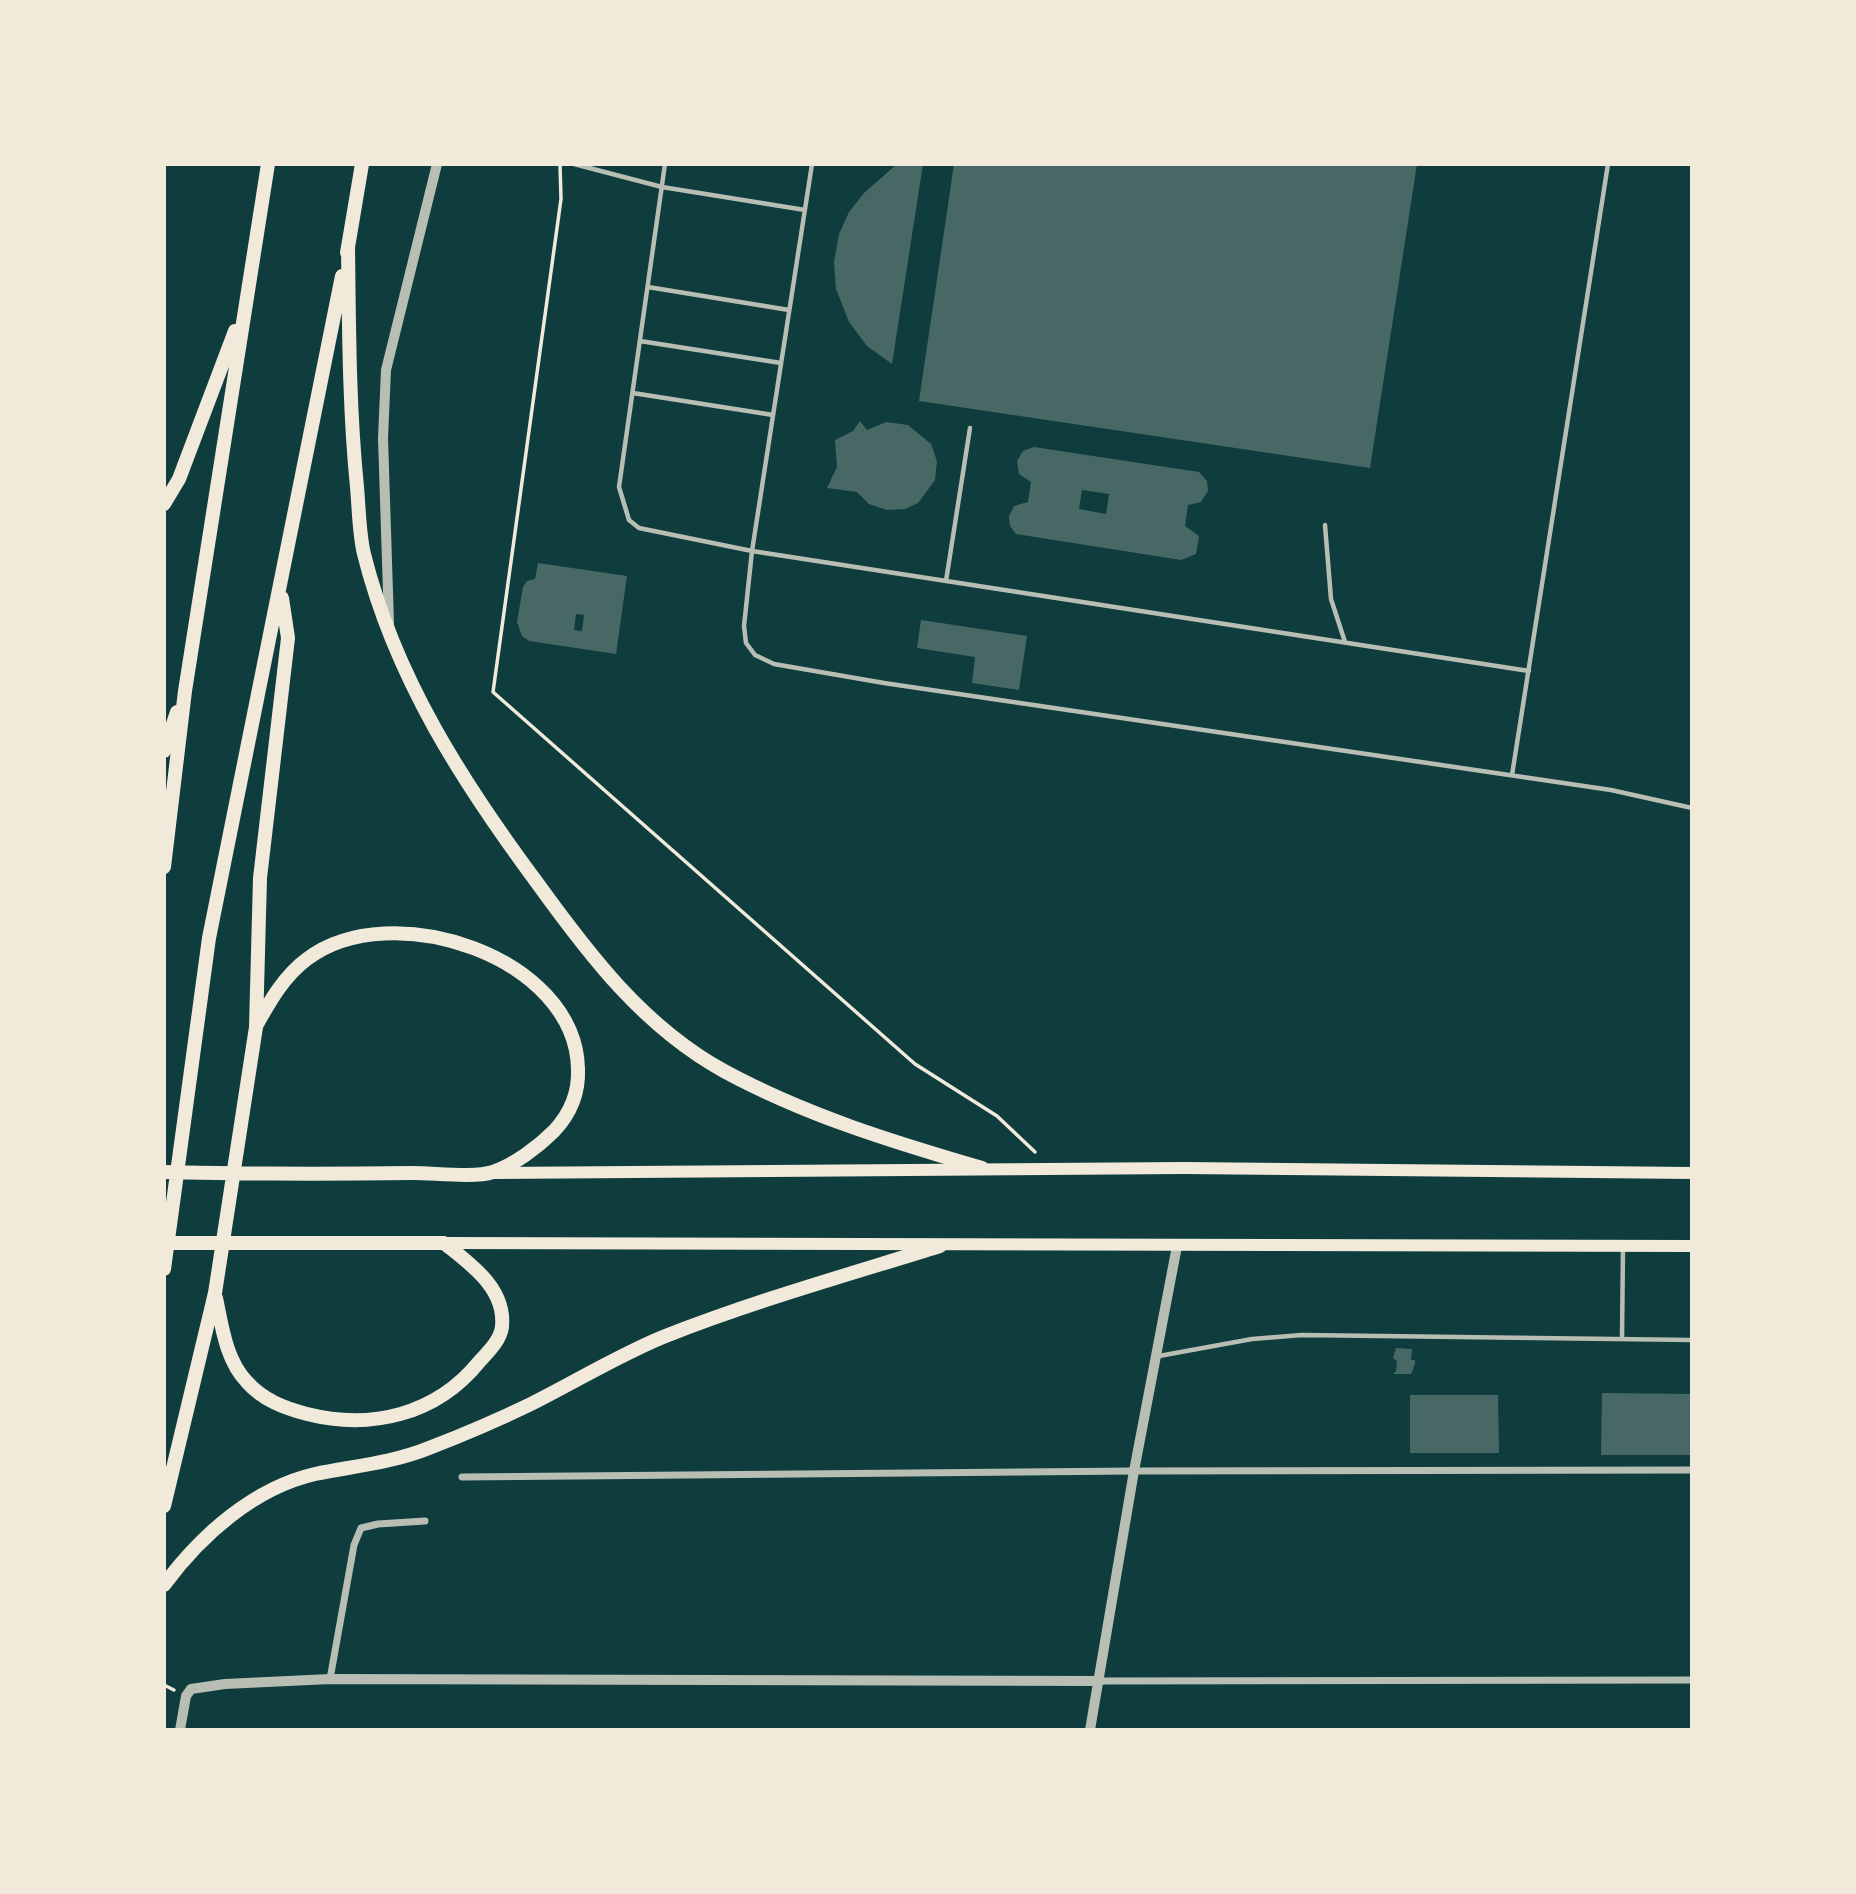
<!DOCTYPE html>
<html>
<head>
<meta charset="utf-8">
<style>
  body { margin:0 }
  #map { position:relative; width:1856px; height:1894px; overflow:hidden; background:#0f3d3e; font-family:"Source Serif 4",serif }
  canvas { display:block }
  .frame { position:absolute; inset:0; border:166px solid #f1e9da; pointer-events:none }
</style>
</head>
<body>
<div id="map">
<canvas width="1856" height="1894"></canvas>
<div class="frame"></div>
</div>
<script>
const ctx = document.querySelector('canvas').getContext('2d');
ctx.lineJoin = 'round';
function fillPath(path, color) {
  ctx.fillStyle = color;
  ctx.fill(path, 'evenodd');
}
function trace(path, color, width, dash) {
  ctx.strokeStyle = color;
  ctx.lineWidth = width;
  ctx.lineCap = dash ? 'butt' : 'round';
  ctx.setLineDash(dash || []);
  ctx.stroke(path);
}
fillPath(new Path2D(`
  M 897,164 L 923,164 L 892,364 L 867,346 L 849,322 L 836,289 L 834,262 L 839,234 L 849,212 L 864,193 Z
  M 954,164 L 1417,164 L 1370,468 L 919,401 Z
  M 860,421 L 867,430 L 886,422 L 908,425 L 931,444 L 937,461 L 935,480 L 918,503 L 905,509 L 887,510 L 869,504 L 857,492 L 827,488 L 837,467 L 835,440 L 853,431 Z
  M 1034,447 L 1199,472 L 1207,481 L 1208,491 L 1201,502 L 1188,505 L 1185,526 L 1199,536 L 1196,554 L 1181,560 L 1016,534 L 1010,526 L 1009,516 L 1014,506 L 1028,502 L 1031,482 L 1019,474 L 1017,461 L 1023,451 ZM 1082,490 L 1109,494 L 1106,514 L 1079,509 Z
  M 538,563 L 627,576 L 616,654 L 529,641 L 522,636 L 517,622 L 523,587 L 527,581 L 535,579 ZM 576,614 L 584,615 L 582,631 L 574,630 Z
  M 921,620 L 1027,636 L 1019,690 L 972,683 L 975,657 L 917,648 Z
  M 1396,1348 L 1412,1349 L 1411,1360 L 1415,1360 L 1415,1364 L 1411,1374 L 1393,1374 L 1396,1371 L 1397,1361 L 1393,1358 Z
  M 1602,1393 L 1692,1394 L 1692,1455 L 1601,1455 Z
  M 1410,1395 L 1498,1395 L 1499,1453 L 1410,1453 Z`), '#486865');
trace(new Path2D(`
  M 560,164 L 561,199 L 493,692 L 915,1064 L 997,1116 L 1035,1152
  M 164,1685 L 174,1690`), '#f1e9da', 3.5);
trace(new Path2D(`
  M 574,164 L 662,187 L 805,210
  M 665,164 L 619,487 L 629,520 L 639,528 L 752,551 L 1529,671
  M 812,164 L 752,551 L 744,626 L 746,643 L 755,655 L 774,664 L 884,683 L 1611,790 L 1692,808
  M 648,287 L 789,310
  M 640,341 L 781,363
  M 633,393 L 773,415
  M 1325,525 L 1331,599 L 1345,642
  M 946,581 L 970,428
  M 1512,775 L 1608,164
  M 1622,1338 L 1623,1248
  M 1159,1356 L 1252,1339 L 1302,1335 L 1692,1340`), '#b8beb3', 4.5);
trace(new Path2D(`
  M 462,1477 L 1134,1471 L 1692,1470
  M 330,1679 L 354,1545 L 361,1528 L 378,1524 L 425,1521
  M 1100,1681 L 1692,1680`), '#b8beb3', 7);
trace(new Path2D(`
  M 389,623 L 383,438 L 386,370 L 437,164
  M 180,1730 L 186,1696 L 191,1689 L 225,1684 L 330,1679 L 1100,1681
  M 1090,1730 L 1134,1471 L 1177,1246`), '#b8beb3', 10);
trace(new Path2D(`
  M 495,1173 L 1184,1168 L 1692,1173
  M 444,1243 L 1692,1246`), '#f1e9da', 12);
trace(new Path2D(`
  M 348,246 C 349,327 349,407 357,487 C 359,509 359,533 364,554 C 395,678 463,783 538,884 C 590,956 644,1027 724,1071 C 805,1115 893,1142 982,1168
  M 347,253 L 362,164
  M 164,504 L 179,479 L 235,331
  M 164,751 L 177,712
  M 164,867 L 185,691 L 268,164
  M 164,1172 C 247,1174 330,1174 413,1173 C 435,1173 474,1178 493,1172 C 514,1165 538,1147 554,1131 C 570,1114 579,1093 578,1069 C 576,957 391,895 307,959 C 284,976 270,1001 256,1026
  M 164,1243 L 444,1243 C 470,1264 506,1288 502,1327 C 500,1341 488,1352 479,1362 C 436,1415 371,1430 307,1414 C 284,1408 263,1400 247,1382 C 226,1360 222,1327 216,1298
  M 164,1269 L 209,938 L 342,276
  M 164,1506 L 215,1293 L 256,1027 L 260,878 L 288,638 L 282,598
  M 164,1585 C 201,1535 254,1488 315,1474 C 354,1466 392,1463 429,1448 C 463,1435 498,1420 531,1404 C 575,1382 617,1356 663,1337 C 754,1301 847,1275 940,1246`), '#f1e9da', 14);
</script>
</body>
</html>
